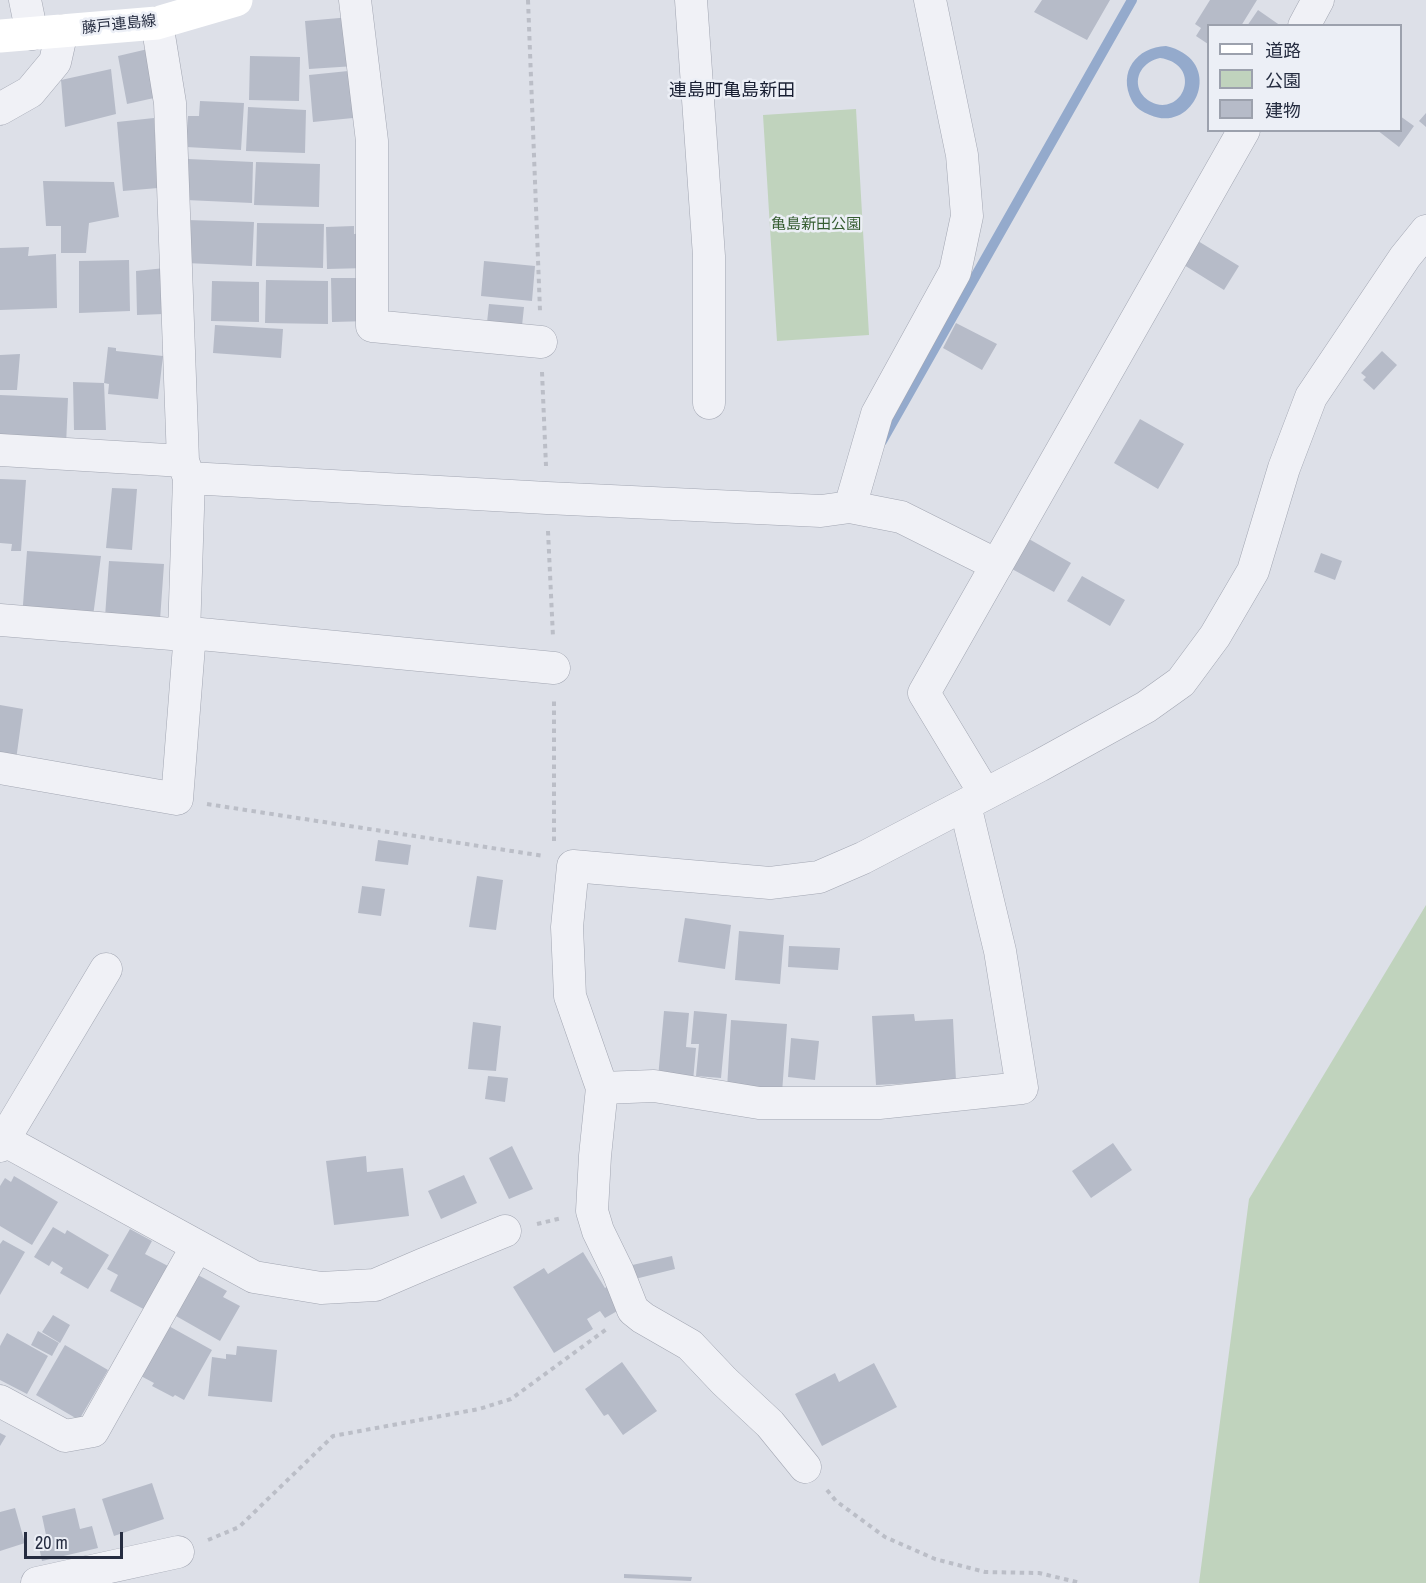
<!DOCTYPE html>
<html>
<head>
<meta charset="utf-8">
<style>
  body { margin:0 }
  #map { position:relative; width:1426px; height:1583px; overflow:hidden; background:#dde0e8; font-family:"Archivo Narrow","Noto Sans JP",sans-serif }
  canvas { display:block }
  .legend { position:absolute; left:1207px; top:24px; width:195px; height:108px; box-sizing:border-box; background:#eceff6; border:2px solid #9ca1ad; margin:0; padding:8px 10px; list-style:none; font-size:18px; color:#252c40 }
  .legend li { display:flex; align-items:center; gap:12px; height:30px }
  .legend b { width:30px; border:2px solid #9ca1ad }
  .scale { position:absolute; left:24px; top:1532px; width:99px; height:27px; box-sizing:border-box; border:3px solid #252c40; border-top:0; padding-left:8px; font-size:18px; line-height:21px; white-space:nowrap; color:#252c40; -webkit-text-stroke:4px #eceff6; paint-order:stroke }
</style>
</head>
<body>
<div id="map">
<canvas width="1426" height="1583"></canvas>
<ul class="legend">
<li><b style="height:8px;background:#fff"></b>道路</li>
<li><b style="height:16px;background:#c0d3bd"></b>公園</li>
<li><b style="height:16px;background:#b6bbc8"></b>建物</li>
</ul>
<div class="scale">20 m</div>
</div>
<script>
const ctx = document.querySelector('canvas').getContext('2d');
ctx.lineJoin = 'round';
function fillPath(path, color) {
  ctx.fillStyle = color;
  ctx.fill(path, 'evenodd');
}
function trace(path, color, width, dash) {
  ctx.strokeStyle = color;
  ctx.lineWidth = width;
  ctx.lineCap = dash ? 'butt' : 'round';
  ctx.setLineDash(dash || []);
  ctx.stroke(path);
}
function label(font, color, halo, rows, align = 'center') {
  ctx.font = font + ' "Archivo Narrow","Noto Sans JP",sans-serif';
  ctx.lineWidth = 5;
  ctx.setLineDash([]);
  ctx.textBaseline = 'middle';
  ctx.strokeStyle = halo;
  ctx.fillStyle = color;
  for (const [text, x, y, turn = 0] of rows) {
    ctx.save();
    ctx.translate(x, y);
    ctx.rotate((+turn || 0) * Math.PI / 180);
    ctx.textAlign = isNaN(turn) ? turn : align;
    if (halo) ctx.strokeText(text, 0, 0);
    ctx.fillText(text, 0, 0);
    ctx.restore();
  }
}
fillPath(new Path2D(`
  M 856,109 L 869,335 L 777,341 L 763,115 Z
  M 1426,905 L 1426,1583 L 1199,1583 L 1249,1199 Z`), '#c0d3bd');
fillPath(new Path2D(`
  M 1166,46 C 1227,60 1195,135 1150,115 C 1142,112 1136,108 1132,101 C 1117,72 1137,47 1166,46 ZM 1160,58 C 1201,64 1186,112 1156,104 C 1150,102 1145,99 1141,93 C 1132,77 1144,61 1160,58 Z`), '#94aacc');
trace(new Path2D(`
  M 882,441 L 1132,0`), '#94aacc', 10);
fillPath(new Path2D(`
  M 1042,0 L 1110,0 L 1087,40 L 1034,12 Z
  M 1210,0 L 1257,0 L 1241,26 L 1208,26 L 1208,44 L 1196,36 L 1201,28 L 1195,24 Z
  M 1258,10 L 1281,26 L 1247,26 Z
  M 351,17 L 355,66 L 309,69 L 305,21 Z
  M 148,49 L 154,98 L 127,104 L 118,56 Z
  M 250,56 L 300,57 L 299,101 L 249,100 Z
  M 111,69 L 116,114 L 65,127 L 61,80 Z
  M 358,70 L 363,117 L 313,122 L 309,75 Z
  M 200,101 L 244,103 L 241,150 L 186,147 L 188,116 L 199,116 Z
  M 248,107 L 306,110 L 305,153 L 246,151 Z
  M 1426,113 L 1426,127 L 1419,121 Z
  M 1400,116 L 1414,126 L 1399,147 L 1377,130 L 1400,130 Z
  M 154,118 L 158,188 L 123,191 L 117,122 Z
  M 188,159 L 253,162 L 252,203 L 186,200 Z
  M 256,162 L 320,164 L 319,207 L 254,205 Z
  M 43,181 L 114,182 L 119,217 L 89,223 L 86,253 L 61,253 L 61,226 L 46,226 Z
  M 187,220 L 254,222 L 252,266 L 186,263 Z
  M 257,223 L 324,224 L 323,268 L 256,266 Z
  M 354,226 L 354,234 L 366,233 L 367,268 L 327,269 L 326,227 Z
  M 1198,241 L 1239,266 L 1224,290 L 1184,265 Z
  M 29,247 L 28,256 L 56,254 L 57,308 L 0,310 L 0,248 Z
  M 129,260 L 130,311 L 79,313 L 79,261 Z
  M 484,261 L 535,266 L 532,301 L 481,296 Z
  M 165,268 L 164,314 L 137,315 L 136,271 Z
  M 331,278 L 357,278 L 370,321 L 332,322 Z
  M 266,280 L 328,281 L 328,324 L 265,323 Z
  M 212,281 L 259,282 L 259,322 L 211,321 Z
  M 489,304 L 524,307 L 521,335 L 486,332 Z
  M 956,323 L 997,344 L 982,370 L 943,348 Z
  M 215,325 L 283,329 L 281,358 L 213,353 Z
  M 108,347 L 116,348 L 116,351 L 163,356 L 158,399 L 108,394 L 109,384 L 104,383 Z
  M 1382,351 L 1397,365 L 1374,390 L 1363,380 L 1366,377 L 1361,373 Z
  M 20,354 L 17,390 L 0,390 L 0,355 Z
  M 73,382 L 104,383 L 106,430 L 74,430 Z
  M 0,395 L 68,398 L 66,446 L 0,442 Z
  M 1140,419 L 1184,444 L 1158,489 L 1114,463 Z
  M 0,479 L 26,480 L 21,551 L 11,551 L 12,544 L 0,543 Z
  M 112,488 L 137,489 L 132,550 L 106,548 Z
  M 1029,539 L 1071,563 L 1054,592 L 1012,569 Z
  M 27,551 L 101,556 L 92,624 L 22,618 Z
  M 1321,553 L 1342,561 L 1335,580 L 1314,572 Z
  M 109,561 L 164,564 L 160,620 L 105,617 Z
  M 1082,576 L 1125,600 L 1110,626 L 1067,601 Z
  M 0,705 L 23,709 L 16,760 L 0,758 Z
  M 378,840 L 411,845 L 408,865 L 375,861 Z
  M 477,876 L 503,880 L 496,930 L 469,927 Z
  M 362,886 L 385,889 L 381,916 L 358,913 Z
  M 685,918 L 731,925 L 725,969 L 678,962 Z
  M 739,931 L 784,935 L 780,984 L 735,980 Z
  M 789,946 L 840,948 L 838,970 L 788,967 Z
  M 664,1011 L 689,1013 L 686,1047 L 696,1048 L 693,1081 L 658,1078 Z
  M 694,1011 L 727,1014 L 721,1078 L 696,1076 L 699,1044 L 691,1044 Z
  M 914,1014 L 915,1021 L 953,1019 L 956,1081 L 876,1085 L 872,1016 Z
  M 731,1020 L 787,1024 L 782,1093 L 727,1089 Z
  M 473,1022 L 501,1026 L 496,1071 L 468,1069 Z
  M 791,1038 L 819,1041 L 815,1080 L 788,1077 Z
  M 488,1076 L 508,1078 L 505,1102 L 485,1099 Z
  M 1113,1143 L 1132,1170 L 1091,1198 L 1072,1171 Z
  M 512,1146 L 533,1189 L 509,1199 L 489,1158 Z
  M 366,1156 L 367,1172 L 403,1168 L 409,1216 L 334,1225 L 326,1161 Z
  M 464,1175 L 477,1203 L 441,1219 L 428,1191 Z
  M 14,1176 L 58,1202 L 32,1245 L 0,1226 L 0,1186 L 5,1178 L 11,1182 Z
  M 53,1227 L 65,1234 L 67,1230 L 109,1255 L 88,1289 L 60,1273 L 63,1268 L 52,1261 L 49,1266 L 34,1257 Z
  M 130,1229 L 152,1241 L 145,1254 L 168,1266 L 149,1312 L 110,1291 L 118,1275 L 107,1269 Z
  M 3,1240 L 25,1252 L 0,1295 L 0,1244 Z
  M 583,1252 L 605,1288 L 612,1284 L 626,1306 L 605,1318 L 600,1311 L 587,1319 L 593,1329 L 554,1353 L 513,1287 L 544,1268 L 548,1274 Z
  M 672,1256 L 675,1269 L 631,1280 L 628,1266 Z
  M 198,1275 L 227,1291 L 223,1297 L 240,1306 L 220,1341 L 176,1316 Z
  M 53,1315 L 70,1325 L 60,1343 L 42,1332 Z
  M 167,1325 L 212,1350 L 184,1400 L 175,1395 L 173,1397 L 152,1386 L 154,1383 L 139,1375 Z
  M 38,1331 L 59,1343 L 52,1356 L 31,1345 Z
  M 7,1333 L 48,1356 L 27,1394 L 0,1380 L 0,1346 Z
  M 65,1345 L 108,1370 L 79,1420 L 36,1395 Z
  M 237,1346 L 277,1350 L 272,1402 L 208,1396 L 212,1357 L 226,1359 L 226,1354 L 236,1355 Z
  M 622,1362 L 657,1411 L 623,1435 L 608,1414 L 604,1416 L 585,1389 Z
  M 874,1363 L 897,1407 L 822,1446 L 795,1394 L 835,1373 L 839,1382 Z
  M 0,1433 L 6,1436 L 0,1446 Z
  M 152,1483 L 164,1519 L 114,1536 L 102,1499 Z
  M 15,1508 L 25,1543 L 0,1551 L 0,1512 Z
  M 75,1508 L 80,1529 L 92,1526 L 98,1548 L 42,1561 L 37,1538 L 46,1535 L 42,1516 Z
  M 624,1574 L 692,1577 L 691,1581 L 624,1578 Z`), '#b6bbc8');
const minor = new Path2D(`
  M 25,0 L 32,34
  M 355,0 L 372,141 L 372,326 L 541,342
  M 691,0 L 709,256 L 709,403
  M 157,23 L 170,103 L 183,461 L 189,478 L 184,635
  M 1304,26 L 1318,0
  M 0,109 L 30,92 L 55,62 L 62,31
  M 0,450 L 183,461
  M 189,478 L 547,498 L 821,511 L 850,507 L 901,517 L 997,565
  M 850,507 L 877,414 L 955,272 L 967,216 L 962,155 L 930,0
  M 0,620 L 184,635 L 190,633 L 554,668
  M 0,768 L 177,799 L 190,633
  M 985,794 L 924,693 L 1244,130
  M 965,805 L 1000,951 L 1022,1088 L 879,1103 L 759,1103 L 654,1086 L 602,1088 L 570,996 L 567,927 L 573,866 L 770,883 L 819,877 L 863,858 L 1039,766 L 1146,707 L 1181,682 L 1215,636 L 1253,571 L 1284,468 L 1311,397 L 1405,257 L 1426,231
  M 602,1088 L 595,1156 L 592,1211 L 598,1231 L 618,1272 L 633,1310 L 643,1318 L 690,1345 L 724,1381 L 770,1424 L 805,1467
  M 0,1138 L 254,1277 L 321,1288 L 375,1285 L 424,1264 L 505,1231
  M 0,1146 L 106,969
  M 0,1401 L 65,1436 L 93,1431 L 197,1246
  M 37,1583 L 178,1552`);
trace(minor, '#a2a6b2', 33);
trace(new Path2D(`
  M 528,0 L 540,311
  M 542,372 L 546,466
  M 548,531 L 553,637
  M 207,804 L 544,856
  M 554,841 L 554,699
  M 537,1224 L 562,1218
  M 827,1490 L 836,1501 L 885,1537 L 935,1559 L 985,1572 L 1039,1573 L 1081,1583
  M 208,1540 L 239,1527 L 333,1436 L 479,1409 L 511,1399 L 608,1328`), '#bbbec7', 4, [4.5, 4.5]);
trace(minor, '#f0f1f6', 32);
trace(new Path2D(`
  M 0,36 L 157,23 L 236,0`), '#fff', 33);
label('15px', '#252c40', '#eceff6', [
  ["藤戸連島線",119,25,-6]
]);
label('15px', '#355d31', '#eceff6', [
  ["亀島新田公園",816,225]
]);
label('18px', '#171d31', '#eceff6', [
  ["連島町亀島新田",732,91]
]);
</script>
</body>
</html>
